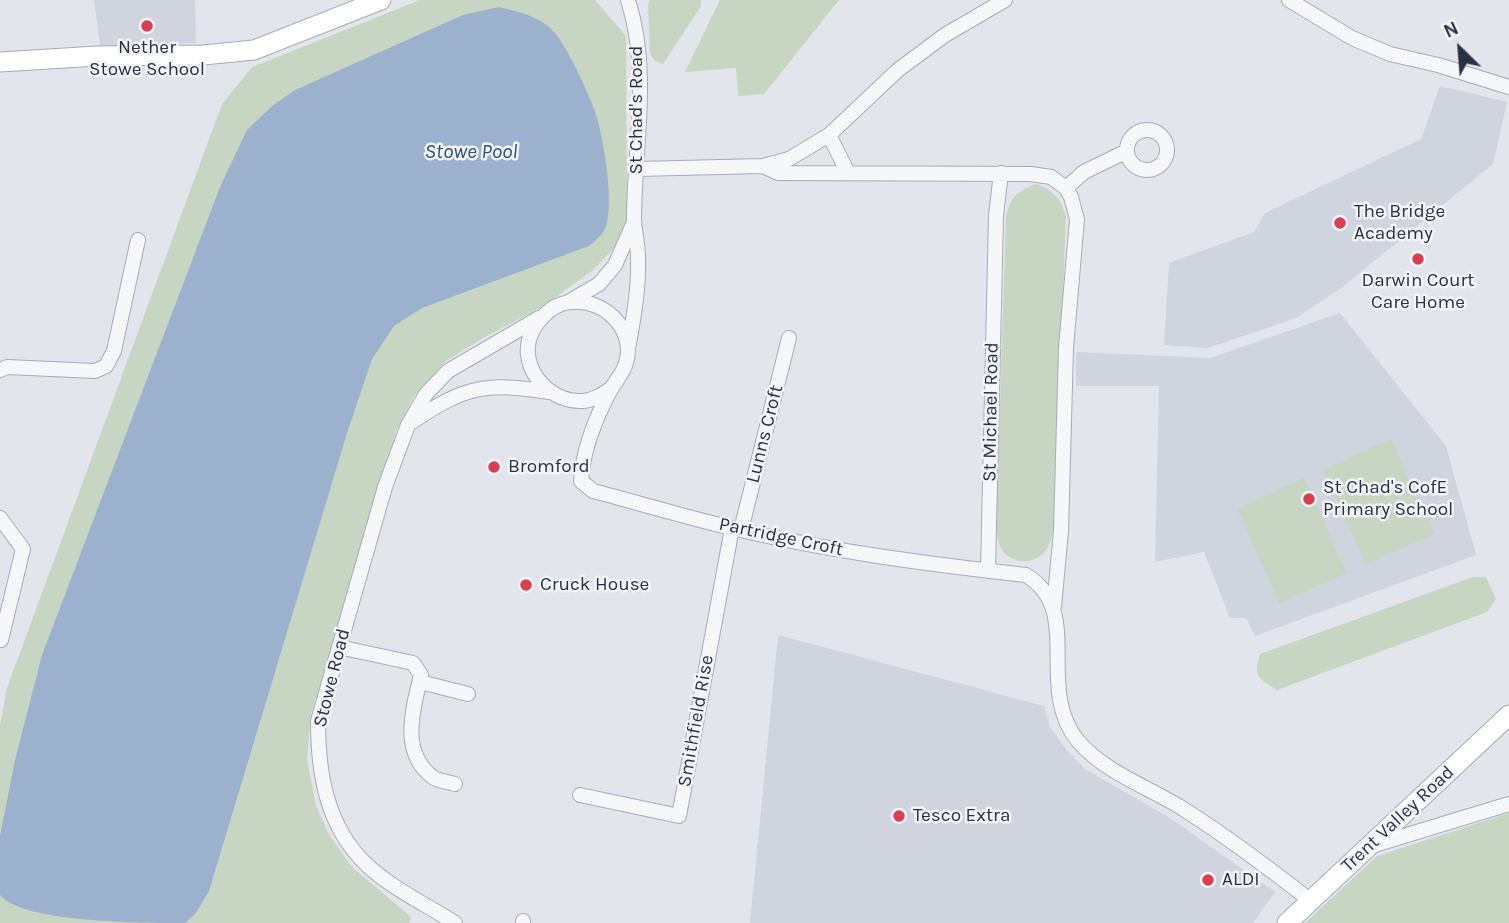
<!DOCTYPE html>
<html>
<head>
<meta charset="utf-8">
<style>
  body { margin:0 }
  #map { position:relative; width:1509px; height:923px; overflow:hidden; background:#e2e5ec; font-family:Karla,sans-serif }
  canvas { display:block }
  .north { position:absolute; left:1425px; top:14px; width:70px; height:70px; -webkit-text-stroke:5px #f2f5f9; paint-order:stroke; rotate:335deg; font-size:19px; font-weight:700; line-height:28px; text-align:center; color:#293145 }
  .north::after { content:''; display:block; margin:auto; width:24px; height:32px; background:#293145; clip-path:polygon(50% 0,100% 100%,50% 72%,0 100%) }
</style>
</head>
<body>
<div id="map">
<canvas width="1509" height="923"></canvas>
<div class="north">N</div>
</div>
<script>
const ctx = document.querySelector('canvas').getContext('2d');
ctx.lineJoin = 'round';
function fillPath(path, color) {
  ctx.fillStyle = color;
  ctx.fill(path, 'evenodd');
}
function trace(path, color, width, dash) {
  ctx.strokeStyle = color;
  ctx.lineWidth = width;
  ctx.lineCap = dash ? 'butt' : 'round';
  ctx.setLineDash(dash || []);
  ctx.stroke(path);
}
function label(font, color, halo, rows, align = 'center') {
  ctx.font = font + ' Karla,sans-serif';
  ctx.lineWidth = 5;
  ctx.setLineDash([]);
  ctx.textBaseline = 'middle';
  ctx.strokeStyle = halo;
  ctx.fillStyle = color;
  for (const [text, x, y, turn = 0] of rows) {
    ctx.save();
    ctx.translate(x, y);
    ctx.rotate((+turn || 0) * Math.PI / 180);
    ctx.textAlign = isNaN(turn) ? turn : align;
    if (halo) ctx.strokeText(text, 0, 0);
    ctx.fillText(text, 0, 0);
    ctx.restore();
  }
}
fillPath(new Path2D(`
  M 94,0 L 195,0 L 196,43 L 100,46 Z
  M 1440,86 L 1507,102 L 1493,164 L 1340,289 L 1296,318 L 1208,348 L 1164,345 L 1169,263 L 1254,232 L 1265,213 L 1421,139 Z
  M 1340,313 L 1446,446 L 1476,555 L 1255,636 L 1246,618 L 1230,618 L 1204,552 L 1155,562 L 1159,386 L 1076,386 L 1076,352 L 1210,358 Z
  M 778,635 L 1044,706 L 1050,727 L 1066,749 L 1085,769 L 1170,818 L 1275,892 L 1253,923 L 750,923 Z`), '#d0d4de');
fillPath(new Path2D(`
  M 420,0 L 595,0 L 626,36 L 627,221 L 616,246 L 592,271 L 542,307 L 483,338 L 446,361 L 414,396 L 396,431 L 378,499 L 311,714 L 307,759 L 316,806 L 330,836 L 352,867 L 411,917 L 409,923 L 0,923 L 0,725 L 7,688 L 222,104 L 252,67 Z
  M 650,0 L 701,0 L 701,6 L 663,64 L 655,61 L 650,53 L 648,4 Z
  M 720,0 L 839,0 L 764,94 L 738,96 L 736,68 L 685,72 Z
  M 1036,184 C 1054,191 1060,197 1066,216 L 1054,530 C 1052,535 1051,542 1048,547 C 1041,561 1021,566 1008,556 C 1000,551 998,539 996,530 L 1006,216 C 1011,197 1018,190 1036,184 Z
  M 1391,439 L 1434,534 L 1366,564 L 1323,470 Z
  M 1304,478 L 1347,573 L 1279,603 L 1237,509 Z
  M 1473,577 L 1486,577 L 1496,599 L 1487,612 L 1277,690 C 1259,679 1253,676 1260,654 Z
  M 1509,813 L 1509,923 L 1305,923 L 1377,856 Z`), '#c7d6c3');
fillPath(new Path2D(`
  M 499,7 C 519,12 539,16 553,31 C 566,43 592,100 597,118 C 604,142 614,202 606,226 C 603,235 596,240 589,246 L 422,308 L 394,326 L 372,359 L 347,433 L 209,891 L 196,913 L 185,923 C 143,923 23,923 0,895 L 0,836 L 15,760 L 42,655 L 220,187 L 247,130 L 272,106 L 295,90 L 463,15 Z`), '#9bb1ce');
const street = new Path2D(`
  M 628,0 C 651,72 634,146 634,220 C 635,233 638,245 638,258 C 639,287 634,315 629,344
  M 1289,0 L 1352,38 L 1390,54 L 1438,65 L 1509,87
  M1127 150a20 20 0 1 1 40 0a20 20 0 1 1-40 0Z
  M 829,135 L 848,173
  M 763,166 L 789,159 L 829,135 L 898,70 L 945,35 L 1005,0
  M 637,169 L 763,166 L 778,173 L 1031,174 L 1051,177 L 1066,188 L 1071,197 L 1077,219 L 1066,348 L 1061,531 L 1054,607
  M 1066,188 L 1084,172 L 1127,151
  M 570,301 L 599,284 L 615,265 L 634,222
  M 0,370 L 7,367 L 95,371 L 106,366 L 114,351 L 138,240
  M 612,388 C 603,394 594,400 583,401 C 545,403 514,361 534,328 C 543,314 555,303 572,302 C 605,299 636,330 626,363 C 623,374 615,381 610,391 C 595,419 583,449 581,481 L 593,491 C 639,503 685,517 732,528 C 828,551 927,564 1026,575 C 1085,611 1034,687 1078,741 C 1105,773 1151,788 1185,810 C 1229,838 1270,869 1311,901
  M 412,422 C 465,386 486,382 549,392
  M 0,518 L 23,549 L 1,640
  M 741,530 L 789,338
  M 988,571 L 996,215 L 1001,173
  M 339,647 L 413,663 L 421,675 C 413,709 399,753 434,778 C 439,781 449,782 455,784
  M 420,682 L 468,694
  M 580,795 L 679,816 L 732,528
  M 1371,846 L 1509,804
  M 523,921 L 523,923
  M 455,923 C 427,905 393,889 368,866 C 327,828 318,775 318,721 L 385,487 L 408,425 L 426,394 L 448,371 L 539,318`);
const secondary = new Path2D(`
  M 0,62 L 97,56 L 203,55 L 254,50 L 381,0
  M 1287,923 L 1509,715`);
trace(street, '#a7abb7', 16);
trace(secondary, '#a7abb7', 21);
trace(street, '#f5f7f9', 14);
trace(secondary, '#fff', 19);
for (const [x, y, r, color] of [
  [147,26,7,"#d93f4e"],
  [1340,223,7,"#d93f4e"],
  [1418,259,7,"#d93f4e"],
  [494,467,7,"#d93f4e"],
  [1309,499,7,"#d93f4e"],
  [526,585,7,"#d93f4e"],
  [899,816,7,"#d93f4e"],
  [1208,880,7,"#d93f4e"]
]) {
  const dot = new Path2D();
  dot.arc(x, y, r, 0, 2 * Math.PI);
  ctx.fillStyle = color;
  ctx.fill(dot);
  trace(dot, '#f2f5f9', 2.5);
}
label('19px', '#293145', '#f2f5f9', [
  ["Nether",147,48,"center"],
  ["Stowe School",147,70,"center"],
  ["The Bridge",1354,212],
  ["Academy",1354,234],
  ["Darwin Court",1418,281,"center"],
  ["Care Home",1418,303,"center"],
  ["Bromford",508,467],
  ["St Chad's CofE",1323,488],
  ["Primary School",1323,510],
  ["Cruck House",540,585],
  ["Tesco Extra",913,816],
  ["ALDI",1222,880]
], 'left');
label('19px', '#293145', '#f2f5f9', [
  ["St Chad's Road",637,110,-90],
  ["St Michael Road",991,412,-89],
  ["Lunns Croft",765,434,-76],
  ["Partridge Croft",781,537,12],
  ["Stowe Road",332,678,-76],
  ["Smithfield Rise",696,721,-80],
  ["Trent Valley Road",1398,819,-43]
]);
label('italic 21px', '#2f4d7d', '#f2f5f9', [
  ["Stowe Pool",471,152]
]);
</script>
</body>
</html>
